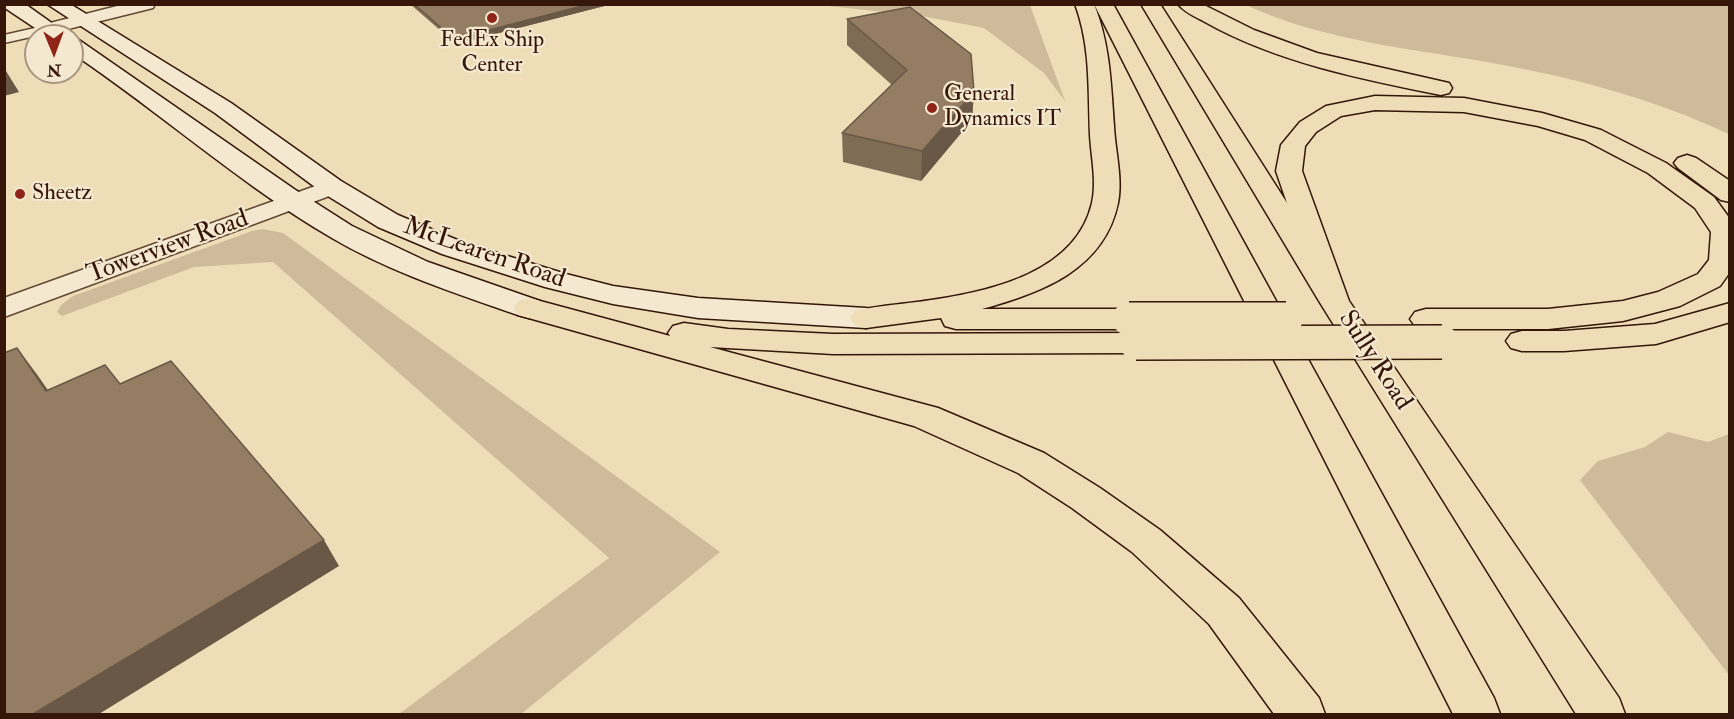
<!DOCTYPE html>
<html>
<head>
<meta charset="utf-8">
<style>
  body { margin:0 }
  #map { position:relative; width:1734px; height:719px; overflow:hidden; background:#eeddb6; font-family:"IM FELL Double Pica",serif }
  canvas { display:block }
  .frame { position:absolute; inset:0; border:6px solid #351609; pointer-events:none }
  .north { position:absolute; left:24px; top:24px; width:60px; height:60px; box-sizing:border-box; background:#f4e9d0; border:2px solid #a89580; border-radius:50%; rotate:179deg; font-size:16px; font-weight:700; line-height:24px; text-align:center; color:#351609 }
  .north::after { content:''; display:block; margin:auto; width:21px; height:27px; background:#8f2418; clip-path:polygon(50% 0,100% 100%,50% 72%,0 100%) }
</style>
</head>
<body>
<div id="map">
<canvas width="1734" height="719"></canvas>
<div class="frame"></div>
<div class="north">N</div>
</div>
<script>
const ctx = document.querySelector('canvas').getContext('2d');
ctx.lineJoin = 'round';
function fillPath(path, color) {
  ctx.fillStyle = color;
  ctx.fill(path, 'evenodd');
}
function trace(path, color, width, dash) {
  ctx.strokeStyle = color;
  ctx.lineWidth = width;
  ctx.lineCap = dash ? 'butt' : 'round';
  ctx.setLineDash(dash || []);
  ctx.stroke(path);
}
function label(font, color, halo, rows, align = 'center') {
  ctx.font = font + ' "IM FELL Double Pica",serif';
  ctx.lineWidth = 4.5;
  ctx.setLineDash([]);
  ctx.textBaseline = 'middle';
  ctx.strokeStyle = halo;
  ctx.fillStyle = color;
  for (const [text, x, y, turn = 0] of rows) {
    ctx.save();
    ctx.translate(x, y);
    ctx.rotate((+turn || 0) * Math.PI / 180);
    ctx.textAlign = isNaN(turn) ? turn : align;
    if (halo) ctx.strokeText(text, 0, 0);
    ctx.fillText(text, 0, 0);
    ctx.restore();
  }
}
fillPath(new Path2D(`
  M 819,5 L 1030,5 L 1065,101 L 1044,73 L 984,28 L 922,16 Z
  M 1246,5 L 1727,5 L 1730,6 L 1729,134 C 1658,101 1580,79 1503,65 C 1418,49 1325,42 1246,5 Z
  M 263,229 L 283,233 L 720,552 L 521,714 L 399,714 L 609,558 L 273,262 L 194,267 L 62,316 L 57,312 L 61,305 L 73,296 L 252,231 Z
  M 1668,432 L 1708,442 L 1729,434 L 1729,675 L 1580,480 L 1598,461 L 1645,447 Z`), '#cfbb99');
const minor = new Path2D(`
  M 48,25 L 53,26 L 55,29 L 53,32 L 4,43 L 4,35 Z`);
const tertiary = new Path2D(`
  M 125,4 L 155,4 L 153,8 L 48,34 L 42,33 L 39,29 L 42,25 Z
  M 332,180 L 340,182 L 344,187 L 340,192 L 4,317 L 4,298 Z`);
const secondary = new Path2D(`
  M 4,4 L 25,4 L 70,36 L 47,36 L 5,8 Z
  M 47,4 L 70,4 L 231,103 L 341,181 L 398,215 L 462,242 L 566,274 L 613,286 L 698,298 L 866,308 L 877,311 L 882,318 L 877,325 L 866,328 L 698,318 L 613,304 L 545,287 L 442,254 L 378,227 L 323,193 L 215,113 Z
  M 72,38 L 79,40 L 294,189 L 352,226 L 428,262 L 540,301 L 544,308 L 540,315 L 529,318 L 518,315 C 455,293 390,272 332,238 C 241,185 160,112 72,53 Z`);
const motorway = new Path2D(`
  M 1075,4 L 1094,4 C 1110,44 1111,84 1114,126 C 1115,150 1123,179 1118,203 C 1104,270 1041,293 982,309 L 1129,309 L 1140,312 L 1145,319 L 1140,326 L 1129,329 L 956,329 L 945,326 L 941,318 L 866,328 L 855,325 L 850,318 L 855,311 C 880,305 906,304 931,300 C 992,291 1076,272 1092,203 C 1097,181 1091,156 1090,135 C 1088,90 1091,47 1075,4 Z
  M 1094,4 L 1113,4 L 1494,698 L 1500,714 L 1453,714 Z
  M 1141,4 L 1160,4 L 1287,203 L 1276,171 L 1281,145 L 1300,122 L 1326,106 L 1375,96 L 1464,98 L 1542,113 L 1601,130 L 1666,163 L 1714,197 L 1730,219 L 1730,272 L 1720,286 L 1680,306 L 1623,321 L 1548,329 L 1426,329 L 1415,326 L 1410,319 L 1415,312 L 1426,309 L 1548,309 L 1623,301 L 1658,292 L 1698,274 L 1709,260 L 1711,232 L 1695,208 L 1648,173 L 1585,140 L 1538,126 L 1464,112 L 1375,110 L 1341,116 L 1316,132 L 1305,146 L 1302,171 L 1349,301 L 1619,698 L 1625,714 L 1576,714 L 1319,301 Z
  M 1178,4 L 1202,4 L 1254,30 L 1317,53 L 1449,83 L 1452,88 L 1449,93 L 1441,95 C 1361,79 1276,62 1205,22 C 1196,17 1184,12 1178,4 Z
  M 1687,155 L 1696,158 L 1730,181 L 1730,202 L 1721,200 L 1678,168 L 1674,163 L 1678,158 Z
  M 529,298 L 670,336 L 668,333 L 673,326 L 684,323 L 728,329 L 833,334 L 1136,333 L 1147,336 L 1152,343 L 1147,350 L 1136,353 L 833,354 L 710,347 L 938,408 L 1044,453 L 1100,488 L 1160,530 L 1239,598 L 1319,698 L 1325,714 L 1274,714 L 1209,624 L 1132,552 L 1072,508 L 1018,473 L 914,426 L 518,315 L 514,308 L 518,301 Z
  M 1730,303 L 1730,322 L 1656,344 L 1564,351 L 1522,351 L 1511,348 L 1506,341 L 1511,334 L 1522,331 L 1564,331 L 1655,324 Z`);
trace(minor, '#634834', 3);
trace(tertiary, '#634834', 3);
trace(secondary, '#351609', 3);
trace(motorway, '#351609', 3);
fillPath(minor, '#f4e9d0');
fillPath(tertiary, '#f4e9d0');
fillPath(secondary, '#f4e9d0');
fillPath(motorway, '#eeddb6');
const motorwayBridge = new Path2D(`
  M 1129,319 L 1286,319
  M 1136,343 L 1442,342`);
trace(motorwayBridge, '#351609', 36, []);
trace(motorwayBridge, '#eeddb6', 33);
fillPath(new Path2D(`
  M 410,4 L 612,4 L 456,44 Z
  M 847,19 L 974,92 L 972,120 L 921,181 L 843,162 L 842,133 L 892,85 L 847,45 Z`), '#806c55');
fillPath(new Path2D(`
  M 590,4 L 612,4 L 456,44 L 454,39 Z
  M 6,71 L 19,92 L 4,96 L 4,72 Z
  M 974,92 L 972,120 L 921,181 L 922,151 Z
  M 17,348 L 36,373 L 66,416 L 46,391 Z
  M 324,540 L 339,566 L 99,714 L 33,714 Z`), '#685845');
const building = new Path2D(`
  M 414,4 L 590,4 L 454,39 Z
  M 910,7 L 971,54 L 974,92 L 922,151 L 842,133 L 907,70 L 847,19 Z
  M 17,348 L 46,391 L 105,365 L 120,384 L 171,361 L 324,540 L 33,714 L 4,714 L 4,353 Z`);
fillPath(building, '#957d63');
trace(building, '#685845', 1.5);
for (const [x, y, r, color] of [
  [492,18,6,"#8f2418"],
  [932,108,6,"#8f2418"],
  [20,194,6,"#8f2418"]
]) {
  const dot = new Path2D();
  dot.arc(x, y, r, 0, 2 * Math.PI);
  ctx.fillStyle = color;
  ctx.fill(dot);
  trace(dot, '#f4e9d0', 2);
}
label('22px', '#351609', '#f4e9d0', [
  ["FedEx Ship",492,41,"center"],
  ["Center",492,66,"center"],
  ["General",944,95],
  ["Dynamics IT",944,120],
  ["Sheetz",32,194]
], 'left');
label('26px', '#351609', '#f4e9d0', [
  ["Towerview Road",168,248,-20],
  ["McLearen Road",484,254,19],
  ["Sully Road",1374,361,57]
]);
</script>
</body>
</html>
